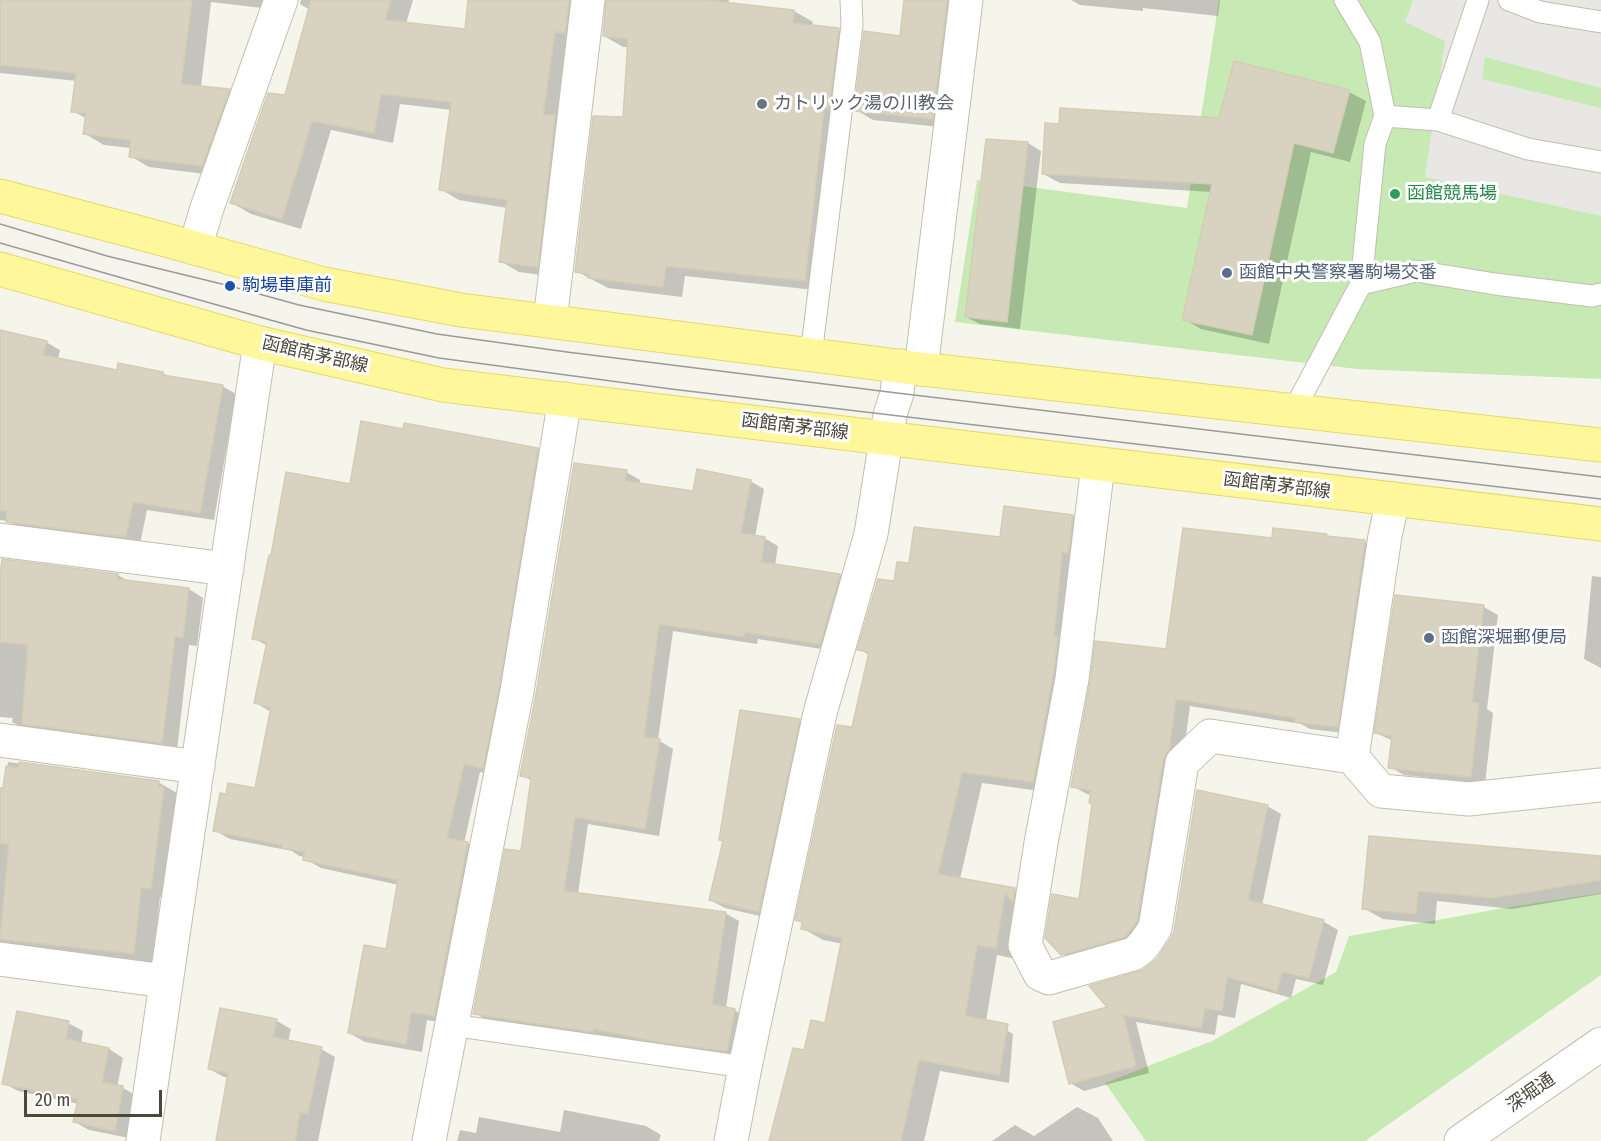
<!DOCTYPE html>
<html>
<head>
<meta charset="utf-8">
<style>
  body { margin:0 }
  #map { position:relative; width:1601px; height:1141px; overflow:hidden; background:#f6f5ec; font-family:"Fira Sans Condensed",sans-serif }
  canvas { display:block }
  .scale { position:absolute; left:24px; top:1090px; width:138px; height:27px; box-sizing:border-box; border:3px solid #4b4739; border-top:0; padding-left:8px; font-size:18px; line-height:21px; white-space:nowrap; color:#4b4739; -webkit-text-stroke:4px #fff; paint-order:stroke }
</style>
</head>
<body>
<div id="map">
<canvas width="1601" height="1141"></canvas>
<div class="scale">20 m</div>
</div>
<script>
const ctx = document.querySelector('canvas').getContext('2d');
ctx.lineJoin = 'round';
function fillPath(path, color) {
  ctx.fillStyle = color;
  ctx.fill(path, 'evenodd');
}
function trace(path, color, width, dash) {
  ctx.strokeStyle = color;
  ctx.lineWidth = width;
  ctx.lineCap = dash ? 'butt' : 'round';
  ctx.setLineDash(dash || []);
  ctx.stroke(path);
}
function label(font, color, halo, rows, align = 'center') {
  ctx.font = font + ' "Fira Sans Condensed","Noto Sans JP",sans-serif';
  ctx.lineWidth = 6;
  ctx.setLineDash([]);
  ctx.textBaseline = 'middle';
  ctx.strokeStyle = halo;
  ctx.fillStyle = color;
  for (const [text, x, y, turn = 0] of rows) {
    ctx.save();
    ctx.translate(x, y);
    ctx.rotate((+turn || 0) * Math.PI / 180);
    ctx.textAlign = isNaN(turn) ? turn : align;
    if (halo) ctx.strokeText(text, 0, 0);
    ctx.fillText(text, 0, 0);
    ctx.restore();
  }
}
fillPath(new Path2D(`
  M 1219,0 L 1601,0 L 1601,379 L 1357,369 L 955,322 L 977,180 L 1187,208 Z
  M 1601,893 L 1601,975 L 1365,1141 L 1146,1141 L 1105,1083 L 1212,1041 L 1336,972 L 1349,936 L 1498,909 Z`), '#c7eab4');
fillPath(new Path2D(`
  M 1413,0 L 1601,0 L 1601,88 L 1485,57 L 1482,79 L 1601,108 L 1601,216 L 1425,177 L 1445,41 L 1405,22 Z`), '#e8e7e3');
fillPath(new Path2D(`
  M 0,0 L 285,0 L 280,10 L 211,2 L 201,87 L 229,90 L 248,101 L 221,176 L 149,167 L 130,156 L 131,148 L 104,145 L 85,134 L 87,119 L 73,111 L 77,81 L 0,73 Z
  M 301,0 L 413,0 L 406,24 L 466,30 L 470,0 L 592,0 L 556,277 L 519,272 L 500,261 L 507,208 L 459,200 L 440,189 L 452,110 L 400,104 L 393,143 L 331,130 L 301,229 L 251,214 L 232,203 L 286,96 L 310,10 L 300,4 Z
  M 608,0 L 729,0 L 728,4 L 794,11 L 813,22 L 812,27 L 838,30 L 857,41 L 824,291 L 685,276 L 682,297 L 608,288 L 576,271 L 624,118 L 629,47 L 623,47 L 604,36 Z
  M 906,0 L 962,0 L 950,128 L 873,120 L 856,110 L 902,37 Z
  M 1071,0 L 1220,0 L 1218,16 L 1143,8 L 1143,11 L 1080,5 Z
  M 1349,92 L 1366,101 L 1350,162 L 1311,152 L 1269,344 L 1201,329 L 1184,319 L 1212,192 L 1060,183 L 1043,174 L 1061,126 L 1220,119 Z
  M 987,140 L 1028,143 L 1041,151 L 1020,329 L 980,324 L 966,317 Z
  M 0,331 L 46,342 L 60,350 L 58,359 L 118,372 L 163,373 L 170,378 L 222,386 L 236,394 L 214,520 L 147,510 L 140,544 L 22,529 L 8,521 L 0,520 Z
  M 537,449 L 553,458 L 499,776 L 480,772 L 464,843 L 468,843 L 484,853 L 450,1024 L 427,1020 L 422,1052 L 365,1042 L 349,1033 L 387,951 L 399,885 L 321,868 L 305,859 L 305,857 L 299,856 L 292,851 L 230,839 L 214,830 L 256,790 L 271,712 L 256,703 L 268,646 L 253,638 L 351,486 Z
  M 626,472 L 640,480 L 639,485 L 694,492 L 750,481 L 764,489 L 755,537 L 764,538 L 778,546 L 775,566 L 840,575 L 853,583 L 834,651 L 758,639 L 757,644 L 673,631 L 658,740 L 673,749 L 659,836 L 588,824 L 578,894 L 725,913 L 739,921 L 726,1008 L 734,1010 L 748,1018 L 740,1058 L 679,1050 L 607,1036 L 607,1039 L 488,1021 L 475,1013 L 523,853 L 532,781 L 521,775 Z
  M 1073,516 L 1093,528 L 1054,793 L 982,783 L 960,879 L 1014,889 L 1035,901 L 1016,959 L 997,955 L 986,1021 L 992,1022 L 1013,1034 L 1009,1083 L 940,1071 L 924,1141 L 770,1141 L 806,1052 L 826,1025 L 843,944 L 823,940 L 802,928 L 804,923 L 797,919 L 853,729 L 869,655 L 859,649 L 895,583 L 910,565 Z
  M 1326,535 L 1331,538 L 1365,542 L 1379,550 L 1352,734 L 1310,729 L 1301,724 L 1190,706 L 1183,758 L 1151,929 L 1076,962 L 1062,954 L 1080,901 L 1094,804 L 1092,795 L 1087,794 L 1072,786 L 1167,651 L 1273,539 Z
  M 3,561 L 118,575 L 130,582 L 189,589 L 203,598 L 197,646 L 189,645 L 177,751 L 27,730 L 12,722 L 13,718 L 0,717 L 0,588 Z
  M 1592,576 L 1601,577 L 1601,668 L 1584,659 Z
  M 1484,607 L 1498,615 L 1487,709 L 1493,713 L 1485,784 L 1404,775 L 1390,767 L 1393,741 L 1376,733 Z
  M 799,721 L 813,729 L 773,919 L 725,908 L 710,900 Z
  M 8,762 L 158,782 L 177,793 L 170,899 L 160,897 L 153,964 L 0,947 L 0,789 L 5,790 Z
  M 1267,806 L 1281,814 L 1262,906 L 1324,922 L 1338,930 L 1323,985 L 1296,979 L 1291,998 L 1241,984 L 1235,1018 L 1218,1015 L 1215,1035 L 1136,1022 L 1149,1073 L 1084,1091 L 1070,1083 L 1110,1008 L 1144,971 L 1158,960 Z
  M 1371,837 L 1601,857 L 1601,894 L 1512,909 L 1437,901 L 1435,924 L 1383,919 L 1363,908 Z
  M 277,1021 L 291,1029 L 288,1042 L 321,1049 L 335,1057 L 318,1141 L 218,1141 L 229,1078 L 224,1077 L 209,1069 Z
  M 68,1023 L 83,1031 L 81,1044 L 109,1049 L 123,1058 L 117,1087 L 123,1088 L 137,1096 L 129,1138 L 89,1130 L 75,1122 L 79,1104 L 18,1091 L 3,1083 Z
  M 1077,1107 L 1098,1118 L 1113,1141 L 992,1141 L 1015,1125 L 1034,1136 Z
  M 564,1110 L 646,1126 L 661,1135 L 659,1141 L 457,1141 L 460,1130 L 476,1133 L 479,1117 L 560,1132 Z`), '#0003');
const building = new Path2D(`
  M 0,0 L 192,0 L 181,84 L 230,89 L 202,166 L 129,157 L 131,140 L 83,134 L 86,113 L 71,112 L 76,73 L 0,65 Z
  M 311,0 L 391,0 L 385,20 L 465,29 L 468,0 L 569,0 L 565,33 L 555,32 L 543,115 L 555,115 L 538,267 L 499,262 L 507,200 L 439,190 L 451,102 L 381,94 L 374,133 L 312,121 L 282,219 L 230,203 L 268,93 L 285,95 Z
  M 606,0 L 704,0 L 794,10 L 793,23 L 839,28 L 829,108 L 824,108 L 805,281 L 666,266 L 663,287 L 588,278 L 588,274 L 575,272 L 593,116 L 623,117 L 628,39 L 603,36 Z
  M 904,0 L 947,0 L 933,119 L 854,111 L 864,31 L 900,36 Z
  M 1234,61 L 1350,90 L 1333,153 L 1294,143 L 1252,335 L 1182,320 L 1212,184 L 1042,174 L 1045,123 L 1059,124 L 1060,108 L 1219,118 Z
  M 986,139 L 1028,142 L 1007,322 L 965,317 Z
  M 0,330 L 47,341 L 43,355 L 117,370 L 118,363 L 163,372 L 163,375 L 223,385 L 200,513 L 133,502 L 126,537 L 6,522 L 7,511 L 0,510 Z
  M 361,421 L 403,429 L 404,423 L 538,448 L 499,688 L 483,768 L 464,764 L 447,838 L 468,842 L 434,1016 L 411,1012 L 406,1044 L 348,1033 L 364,945 L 386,949 L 398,880 L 303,860 L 305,852 L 282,848 L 282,845 L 213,831 L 220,793 L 226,794 L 228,783 L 255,788 L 271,707 L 254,703 L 267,642 L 252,639 L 269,555 L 271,555 L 286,472 L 350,484 Z
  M 574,463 L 627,470 L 625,481 L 693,491 L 697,469 L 751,480 L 741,533 L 765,537 L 761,562 L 840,574 L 820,644 L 744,632 L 744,637 L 659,624 L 644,737 L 660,739 L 645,829 L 575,817 L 564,891 L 726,912 L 712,1004 L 735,1009 L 727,1051 L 664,1043 L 594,1029 L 593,1032 L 473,1014 L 505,849 L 521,851 L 531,778 L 520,776 L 536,694 Z
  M 1004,506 L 1073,515 L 1068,553 L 1062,552 L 1054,637 L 1058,637 L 1053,676 L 1033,782 L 962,772 L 938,874 L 1015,888 L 1013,902 L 1005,893 L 996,948 L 977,945 L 965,1016 L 1008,1024 L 999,1075 L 919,1060 L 901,1141 L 769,1141 L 793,1048 L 804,1050 L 811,1020 L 825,1023 L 842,938 L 801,929 L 802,922 L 795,920 L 837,725 L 852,727 L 869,652 L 857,650 L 878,579 L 894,581 L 897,562 L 909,563 L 914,527 L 1000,537 Z
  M 1183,528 L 1272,538 L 1273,528 L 1327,534 L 1326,536 L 1365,540 L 1338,727 L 1294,722 L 1295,718 L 1176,699 L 1169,750 L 1163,760 L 1137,921 L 1125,937 L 1061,955 L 1045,938 L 1052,894 L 1079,899 L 1092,804 L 1089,803 L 1091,790 L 1071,787 L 1090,682 L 1095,641 L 1166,649 Z
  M 2,559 L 118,574 L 117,579 L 189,588 L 183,638 L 175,637 L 162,743 L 22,724 L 28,645 L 0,642 L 0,575 Z
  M 1395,595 L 1484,605 L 1472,702 L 1479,703 L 1471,777 L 1388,768 L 1392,736 L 1374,733 Z
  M 740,710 L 800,719 L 759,912 L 709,900 L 723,841 L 719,840 Z
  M 19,762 L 159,781 L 158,786 L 164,787 L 151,889 L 141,887 L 134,954 L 0,939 L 9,844 L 0,843 L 0,788 L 3,788 L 6,766 L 19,768 Z
  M 1197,790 L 1268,805 L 1248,900 L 1324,920 L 1309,978 L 1282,972 L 1277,991 L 1227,977 L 1222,1011 L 1205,1008 L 1201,1028 L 1123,1015 L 1136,1066 L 1069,1084 L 1053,1022 L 1107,1007 L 1089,986 L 1143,970 L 1157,959 L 1171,938 L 1174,931 Z
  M 1369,836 L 1601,856 L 1601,880 L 1493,898 L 1418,891 L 1416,914 L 1362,909 Z
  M 220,1008 L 277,1019 L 273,1037 L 322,1047 L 308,1114 L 300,1112 L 295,1141 L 216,1141 L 228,1073 L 208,1069 Z
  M 17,1011 L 69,1021 L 66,1039 L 109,1048 L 102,1082 L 123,1086 L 115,1131 L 73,1122 L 78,1099 L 2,1084 Z`);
fillPath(building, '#d8d3c1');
trace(building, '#d3cdb4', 1.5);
const service = new Path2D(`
  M 1345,0 L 1370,42 L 1385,116 L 1375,144 L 1361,284
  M 1509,0 L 1540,12 L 1601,22
  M 1385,116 L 1438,120 L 1528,149 L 1601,162
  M 1438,120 L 1478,0
  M 811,355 L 852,25 L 851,0
  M 1294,410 L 1361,284 L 1416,271 L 1495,284 L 1592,296 L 1601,294
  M 452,1025 L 745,1067`);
const minor = new Path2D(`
  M 195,248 L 207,208 L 281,0
  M 550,321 L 588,0
  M 921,369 L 966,0
  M 1098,465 L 1072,679 L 1041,843 L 1025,945 L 1040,974 L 1049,978 L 1133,954 C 1144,948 1148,938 1155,928 L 1182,763 L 1210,736 L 1352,757 L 1385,536 L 1393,499
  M 0,540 L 227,569
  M 0,740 L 198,767
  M 1352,757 L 1381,791 L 1469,799 L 1601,785
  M 0,959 L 165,981
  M 143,1141 C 180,875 221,609 260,343
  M 429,1141 L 517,691 L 565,399
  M 731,1141 L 745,1067 L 820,713 L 871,534 L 890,415 L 897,393 L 900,366`);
const tertiary = new Path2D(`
  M 1461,1141 L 1601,1044`);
const primary = new Path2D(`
  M 0,196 L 148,235 L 324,284 L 461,310 L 921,369 L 1601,445
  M 0,269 L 260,343 L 443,385 L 1601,524`);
trace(service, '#c2bfae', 23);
trace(minor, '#c2bfae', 35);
trace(tertiary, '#c2bfae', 35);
trace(primary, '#e6da69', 35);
trace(service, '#fff', 21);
trace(minor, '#fff', 33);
trace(tertiary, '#fff', 33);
trace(primary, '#fff79b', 33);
trace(new Path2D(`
  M 0,224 L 107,256 L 230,286 L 299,305 L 437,334 L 567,352 L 897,393 L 1601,477
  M 0,243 L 164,290 L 306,330 L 439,358 L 671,389 L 1601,499`), '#9a9a9a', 1.5);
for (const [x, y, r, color] of [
  [762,104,6,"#6b7280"],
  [1395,194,6,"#2e9e5b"],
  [1227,273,6,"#5c6f8a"],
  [230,286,6,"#1a4fb4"],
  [1429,638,6,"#5c6f8a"]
]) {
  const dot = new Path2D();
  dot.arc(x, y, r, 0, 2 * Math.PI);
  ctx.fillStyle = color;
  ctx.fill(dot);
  trace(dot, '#fff', 2);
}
label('18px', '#5b616d', '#fff', [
  ["カトリック湯の川教会",774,104]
], 'left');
label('18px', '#27864d', '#fff', [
  ["函館競馬場",1407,194]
], 'left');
label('18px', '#4e5e75', '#fff', [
  ["函館中央警察署駒場交番",1239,273],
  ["函館深堀郵便局",1441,638]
], 'left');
label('18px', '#164399', '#fff', [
  ["駒場車庫前",242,286]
], 'left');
label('18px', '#4b4739', '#fff', [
  ["函館南茅部線",315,355,13],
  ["函館南茅部線",795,427,7],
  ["函館南茅部線",1277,486,7],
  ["深堀通",1531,1093,-35]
]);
</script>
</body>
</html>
